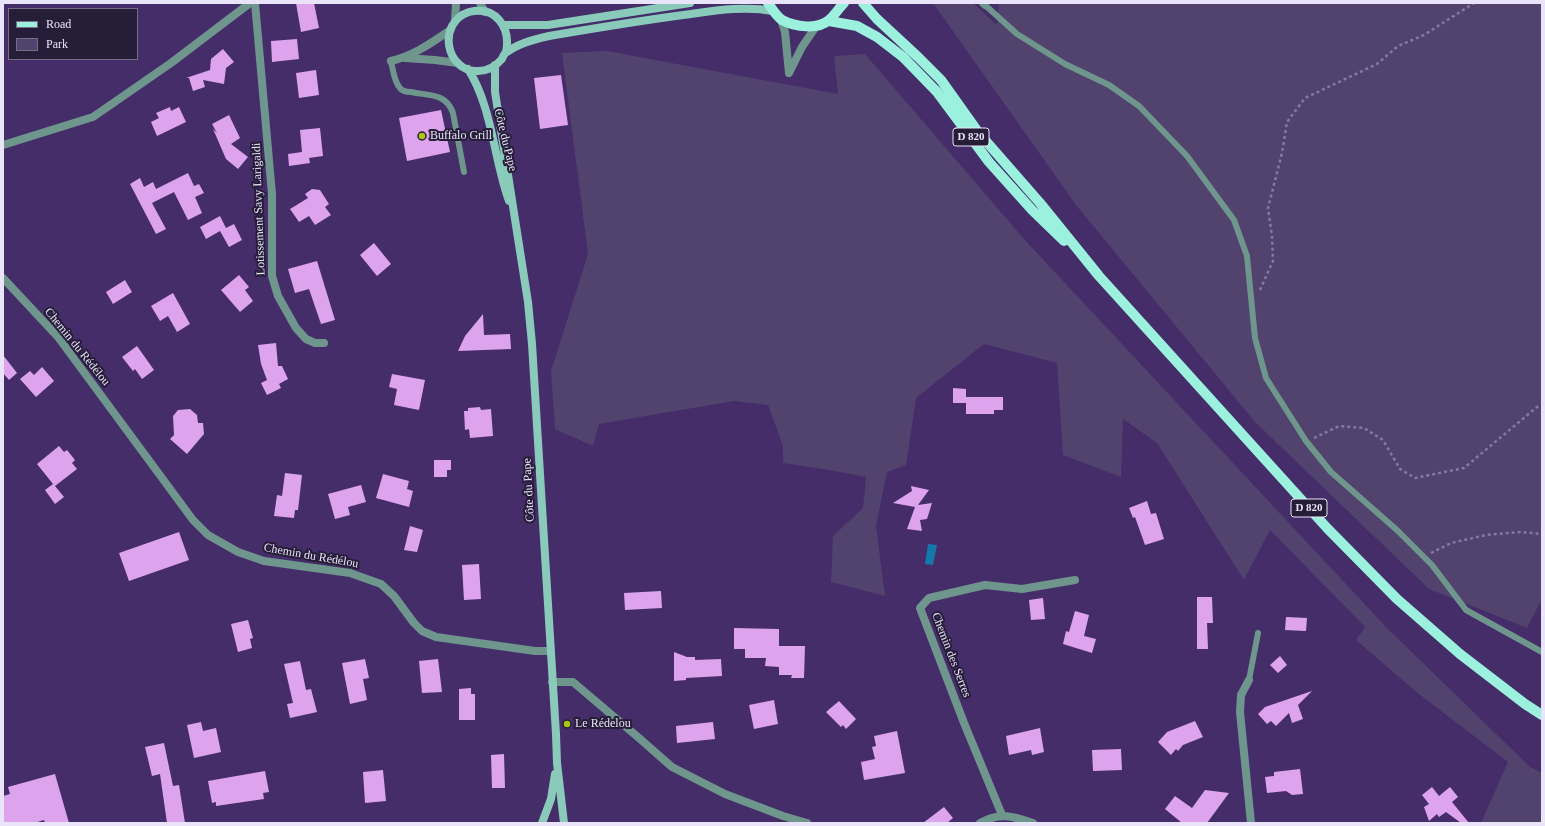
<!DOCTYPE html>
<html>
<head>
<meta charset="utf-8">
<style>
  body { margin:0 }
  #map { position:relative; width:1545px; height:826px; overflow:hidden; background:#442d69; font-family:"Times New Roman",serif }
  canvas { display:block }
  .frame { position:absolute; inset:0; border:4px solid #eae4fa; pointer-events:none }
  .legend { position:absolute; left:8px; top:8px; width:130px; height:52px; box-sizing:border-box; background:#261d38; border:1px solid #746d86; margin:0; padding:5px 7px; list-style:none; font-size:12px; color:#eae4fa }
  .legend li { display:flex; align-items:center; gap:8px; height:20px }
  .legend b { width:20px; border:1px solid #746d86 }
</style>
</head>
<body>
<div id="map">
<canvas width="1545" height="826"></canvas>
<div class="frame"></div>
<ul class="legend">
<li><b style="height:5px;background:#9cf1de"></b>Road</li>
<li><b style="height:11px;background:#51426e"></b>Park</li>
</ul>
</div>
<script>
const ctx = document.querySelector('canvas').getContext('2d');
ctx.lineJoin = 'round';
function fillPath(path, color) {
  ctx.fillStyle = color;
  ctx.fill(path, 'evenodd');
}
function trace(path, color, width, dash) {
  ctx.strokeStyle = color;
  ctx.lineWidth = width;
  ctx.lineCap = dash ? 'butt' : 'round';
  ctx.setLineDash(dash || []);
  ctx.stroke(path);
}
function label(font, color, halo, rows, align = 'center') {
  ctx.font = font + ' "Times New Roman",serif';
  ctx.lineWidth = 4;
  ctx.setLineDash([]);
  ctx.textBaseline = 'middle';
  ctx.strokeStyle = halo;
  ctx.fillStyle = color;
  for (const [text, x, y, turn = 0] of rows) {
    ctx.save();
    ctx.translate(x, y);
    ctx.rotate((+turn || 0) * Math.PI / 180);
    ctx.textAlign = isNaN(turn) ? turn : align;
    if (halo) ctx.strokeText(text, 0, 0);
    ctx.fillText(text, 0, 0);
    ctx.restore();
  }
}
fillPath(new Path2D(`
  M 933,3 L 973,3 L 997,25 L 999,3 L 1542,3 L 1542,599 L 1527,628 L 1429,589 L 1255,422 L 1076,205 Z
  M 607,51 L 838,94 L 834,56 L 865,54 L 1024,239 L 1386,627 L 1530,767 L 1542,773 L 1542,823 L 1481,823 L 1508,762 L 1415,691 L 1356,640 L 1365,627 L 1270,530 L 1244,580 L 1157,443 L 1123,419 L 1121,477 L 1063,455 L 1057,363 L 984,344 L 916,398 L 906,465 L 887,472 L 876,526 L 885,596 L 831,582 L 833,536 L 863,508 L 866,477 L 829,470 L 783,463 L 783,446 L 768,405 L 734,401 L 599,424 L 593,446 L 555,429 L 551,371 L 588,254 L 562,53 Z`), '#51426e');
fillPath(new Path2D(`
  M 928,544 L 937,545 L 933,565 L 925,564 Z`), '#1478ac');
fillPath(new Path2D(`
  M 296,3 L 314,3 L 319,28 L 301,32 Z
  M 297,39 L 299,59 L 272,62 L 271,41 Z
  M 223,49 L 234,62 L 226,68 L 224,84 L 203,80 L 205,87 L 193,91 L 189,78 L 186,78 L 210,70 L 211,59 Z
  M 316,70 L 319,95 L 299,98 L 296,73 Z
  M 561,75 L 568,125 L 540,129 L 534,78 Z
  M 170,107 L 171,111 L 179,107 L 186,122 L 157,136 L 151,122 L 159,118 L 156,113 Z
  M 441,110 L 450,152 L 407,161 L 399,118 Z
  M 229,115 L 240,138 L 231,144 L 248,157 L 238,169 L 226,159 L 213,129 L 217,133 L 212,124 Z
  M 320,128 L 323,156 L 309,158 L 310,163 L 289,166 L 288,154 L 302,152 L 300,130 Z
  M 188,173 L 194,186 L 199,184 L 204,193 L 195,197 L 202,213 L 188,220 L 174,192 L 152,203 L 166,229 L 156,234 L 130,184 L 140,178 L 144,187 L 153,182 L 156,189 Z
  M 312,189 L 320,190 L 329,204 L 325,207 L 331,215 L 315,225 L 309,216 L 299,222 L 290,209 L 308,198 L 305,194 Z
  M 220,216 L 226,228 L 234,224 L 242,240 L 229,247 L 220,231 L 206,239 L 200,227 Z
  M 374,243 L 391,264 L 377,276 L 360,255 Z
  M 317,261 L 335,320 L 321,324 L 309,289 L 295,293 L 288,269 Z
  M 239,275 L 249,287 L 245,290 L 253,301 L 240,312 L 221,290 Z
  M 125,280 L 132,292 L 113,304 L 106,292 Z
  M 173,293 L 190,324 L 177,332 L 168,316 L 160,321 L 151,306 Z
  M 483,314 L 484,335 L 510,334 L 511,349 L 458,351 L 465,336 Z
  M 276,343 L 278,366 L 282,366 L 288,379 L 279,384 L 281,388 L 267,395 L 261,383 L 267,380 L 261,364 L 258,345 Z
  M 137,346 L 154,370 L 142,379 L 135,369 L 133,371 L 122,357 Z
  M 3,355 L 17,373 L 9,380 L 3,373 Z
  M 42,367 L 54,381 L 36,397 L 20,379 L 30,371 L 34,375 Z
  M 392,374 L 425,380 L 419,410 L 394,405 L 397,389 L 389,387 Z
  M 953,388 L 966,389 L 966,403 L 953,403 Z
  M 966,397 L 1003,397 L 1003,410 L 994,410 L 994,414 L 966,414 Z
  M 480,407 L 481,410 L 491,409 L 493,436 L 470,438 L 469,429 L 465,430 L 464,411 L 468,411 L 468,408 Z
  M 190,409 L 197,415 L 198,423 L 203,423 L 204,434 L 187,454 L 170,439 L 174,435 L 173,416 L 178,410 Z
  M 59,446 L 64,452 L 67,450 L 75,460 L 72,463 L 77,469 L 55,486 L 64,497 L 55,504 L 45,490 L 53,484 L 37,464 Z
  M 434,460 L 451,460 L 451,470 L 447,470 L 447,477 L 434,477 Z
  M 285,473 L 302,475 L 298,510 L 295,510 L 294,518 L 274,516 L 277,495 L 282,496 Z
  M 383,474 L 409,481 L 407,489 L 413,491 L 409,507 L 376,498 Z
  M 361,485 L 366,502 L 348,507 L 350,515 L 335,519 L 328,494 Z
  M 911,486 L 929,490 L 918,505 L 932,503 L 927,519 L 920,520 L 922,531 L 907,529 L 915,507 L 893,503 L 912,491 Z
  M 1147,501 L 1151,514 L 1156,513 L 1164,539 L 1145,545 L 1135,517 L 1133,518 L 1129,508 Z
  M 410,526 L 423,530 L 417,552 L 404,550 Z
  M 179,532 L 189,560 L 129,581 L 119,553 Z
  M 479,564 L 481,599 L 464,600 L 462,565 Z
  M 661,591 L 662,608 L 625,610 L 624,593 Z
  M 1197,597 L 1212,597 L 1213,623 L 1207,623 L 1208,649 L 1197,649 Z
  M 1043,598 L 1045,619 L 1031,620 L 1029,600 Z
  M 1075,611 L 1089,615 L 1084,636 L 1096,639 L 1092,653 L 1063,644 L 1066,631 L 1069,632 Z
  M 1286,617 L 1307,618 L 1306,631 L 1285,630 Z
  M 248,620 L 253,638 L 250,639 L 252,648 L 238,652 L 231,624 Z
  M 734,628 L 779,629 L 779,646 L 805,646 L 804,678 L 791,678 L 792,675 L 779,675 L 779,667 L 765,666 L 766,658 L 745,658 L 745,649 L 734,649 Z
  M 674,652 L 687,657 L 695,657 L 695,660 L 721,659 L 722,676 L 686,678 L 686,680 L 674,681 Z
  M 1280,656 L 1287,665 L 1278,673 L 1270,665 Z
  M 365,659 L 369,678 L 363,679 L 367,700 L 350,704 L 342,663 Z
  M 438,659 L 442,692 L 422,693 L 419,661 Z
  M 300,661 L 306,690 L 311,689 L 317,712 L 290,718 L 287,704 L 293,703 L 284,664 Z
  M 471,688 L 471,694 L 475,694 L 475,720 L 459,720 L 459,689 Z
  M 1312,691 L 1298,705 L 1303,719 L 1292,723 L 1289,713 L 1276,726 L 1271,721 L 1267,724 L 1258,714 L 1265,707 Z
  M 774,700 L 778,724 L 754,729 L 749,705 Z
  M 839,701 L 856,719 L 846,729 L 843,725 L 841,727 L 826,712 Z
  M 1195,721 L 1203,737 L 1183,745 L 1178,751 L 1176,749 L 1171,755 L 1158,742 L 1167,732 Z
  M 201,722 L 203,731 L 216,728 L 221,752 L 194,758 L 187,725 Z
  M 713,722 L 715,739 L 677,743 L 676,726 Z
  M 1040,728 L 1044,752 L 1032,755 L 1031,750 L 1009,755 L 1006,736 Z
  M 897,731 L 905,773 L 864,780 L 861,762 L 875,759 L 872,747 L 876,746 L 874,736 Z
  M 164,743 L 173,786 L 179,785 L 185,823 L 167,823 L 160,774 L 152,776 L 145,747 Z
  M 1121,749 L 1122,770 L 1093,771 L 1092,750 Z
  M 504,754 L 505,788 L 492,788 L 491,755 Z
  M 1300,769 L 1303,794 L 1292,795 L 1286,791 L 1267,793 L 1265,777 L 1274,776 L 1274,772 Z
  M 383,770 L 386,801 L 365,803 L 363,772 Z
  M 265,771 L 269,792 L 263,793 L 264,799 L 216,806 L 216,802 L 212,803 L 208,781 Z
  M 55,774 L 69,823 L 45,823 L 44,820 L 34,823 L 3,823 L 3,796 L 10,794 L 8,787 Z
  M 1432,787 L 1439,796 L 1450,787 L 1458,797 L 1452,802 L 1469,823 L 1461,823 L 1446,812 L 1439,817 L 1437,814 L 1429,821 L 1424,807 L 1429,804 L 1422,795 Z
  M 1205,790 L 1229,793 L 1207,823 L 1182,823 L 1165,809 L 1175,796 L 1192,808 Z
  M 944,807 L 953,818 L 947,823 L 923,823 Z`), '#dda4ed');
trace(new Path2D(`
  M 1260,290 L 1273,261 L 1272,236 L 1268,208 L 1282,153 L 1287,122 L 1305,98 L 1377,64 L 1398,46 L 1424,35 L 1474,3
  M 1314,438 L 1339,426 L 1364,428 L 1383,440 L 1400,469 L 1415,478 L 1464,468 L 1537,407 L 1542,406
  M 1431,553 L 1451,543 L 1486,535 L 1520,532 L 1542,534`), '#8777a3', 2.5, [3, 3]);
trace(new Path2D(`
  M 985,5 L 1017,34 L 1065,64 L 1109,85 L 1139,106 L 1187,156 L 1234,220 L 1247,256 L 1255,338 L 1266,378 L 1306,441 L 1331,472 L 1398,531 L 1432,565 L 1466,610 L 1542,652
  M 391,61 C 393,69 394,82 400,88 C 402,91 408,92 411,92 C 430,96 446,93 453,113 L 464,172
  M 1249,680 L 1258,633`), '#6f968d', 6);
trace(new Path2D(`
  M 255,3 L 272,194 L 272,276 L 278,296 L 296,328 L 306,339 L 315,343 L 324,343
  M 983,3 L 985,5
  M 781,19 L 785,32 L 789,73
  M 405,58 L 435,60 L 458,63
  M 391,61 C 413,56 431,43 449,31
  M 789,73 L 802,47 L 817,25
  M 3,278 L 58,337 L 193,520 L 208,535 L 238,552 L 264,561 L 350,573 L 381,584 L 394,596 L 414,623 L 422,631 L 436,637 L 535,651 L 550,651
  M 1249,680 L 1241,695 L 1240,712 L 1251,823
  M 552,682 L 573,682 L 639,738 L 672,767 L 725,794 L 783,816 L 807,823
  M 1002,815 L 964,723 L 920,608 L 929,598 L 985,585 L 1022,589 L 1075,580
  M 980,823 C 999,812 1013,816 1033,823`), '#6f968d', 8);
trace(new Path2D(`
  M 480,3 L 485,12
  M 455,21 L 456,3
  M 3,145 L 93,117 L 171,63 L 250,3`), '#6f968d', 8);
trace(new Path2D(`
  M 503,25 L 548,25 L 690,3
  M 506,52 C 511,28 496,5 469,12 C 437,22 445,72 478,71 C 487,71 496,66 502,59 C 503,57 504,53 507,52 C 519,43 535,39 549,36 C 596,28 644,20 691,14 C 719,10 746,6 773,11
  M 495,65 L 495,92 L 528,302 L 532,344 L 556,734 L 557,763 L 564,823
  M 468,69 C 492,106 494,160 509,201
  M 542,823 L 551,799 L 555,774`), '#89cabb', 8);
trace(new Path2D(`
  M 768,3 C 772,9 776,16 782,20 C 795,27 818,30 829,20 C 835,15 839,8 844,3
  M 863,3 L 877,19 L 918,57 L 941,80 L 978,132 L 1040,203 L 1099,276 L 1327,528 L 1397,599 L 1460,654 L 1525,704 L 1542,715
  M 829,21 L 857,26 L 877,37 L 903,57 L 937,92 L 989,162 L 1032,210 L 1064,241`), '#9cf1de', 10);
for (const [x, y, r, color] of [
  [422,136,4,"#acc610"],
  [567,724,4,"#acc610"]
]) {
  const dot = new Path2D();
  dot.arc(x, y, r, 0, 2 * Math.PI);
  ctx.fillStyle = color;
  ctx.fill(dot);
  trace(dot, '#261d38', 1.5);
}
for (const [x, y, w] of [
  [971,137,36],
  [1309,508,36]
]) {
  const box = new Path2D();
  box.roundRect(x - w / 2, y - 9, w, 18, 3);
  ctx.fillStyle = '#261d38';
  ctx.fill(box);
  trace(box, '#eae4fa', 1);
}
label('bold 11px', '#eae4fa', null, [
  ["D 820",971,137],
  ["D 820",1309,508]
]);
label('12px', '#eae4fa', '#261d38', [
  ["Buffalo Grill",430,136],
  ["Le Rédelou",575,724]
], 'left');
label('12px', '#eae4fa', '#261d38', [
  ["Côte du Pape",505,140,76],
  ["Lotissement Savy Larigaldi",259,209,-92],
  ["Chemin du Rédélou",77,347,51],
  ["Côte du Pape",529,490,-93],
  ["Chemin du Rédélou",311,556,10],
  ["Chemin des Serres",951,655,69]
]);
</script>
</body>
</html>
